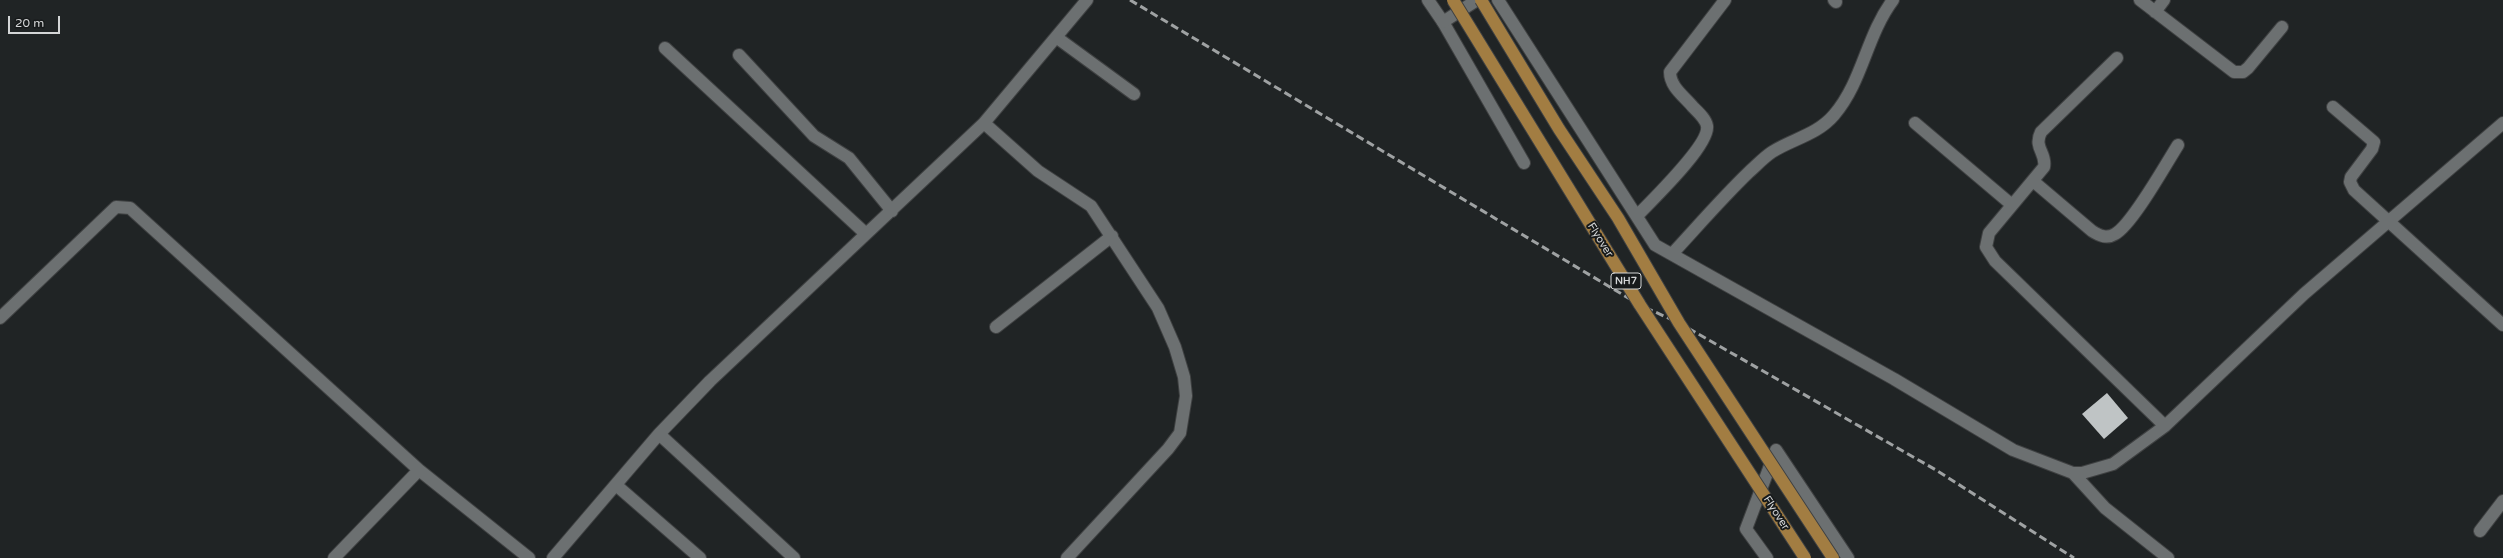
<!DOCTYPE html>
<html>
<head>
<meta charset="utf-8">
<style>
  body { margin:0 }
  #map { position:relative; width:2503px; height:558px; overflow:hidden; background:#202425; font-family:"Varela Round",sans-serif }
  canvas { display:block }
  .scale { position:absolute; left:8px; top:16px; width:52px; height:18px; box-sizing:border-box; border:2px solid #d4d6d7; border-top:0; padding-left:5px; font-size:12px; line-height:14px; white-space:nowrap; color:#d4d6d7; -webkit-text-stroke:3px #171a1b; paint-order:stroke }
</style>
</head>
<body>
<div id="map">
<canvas width="2503" height="558"></canvas>
<div class="scale">20 m</div>
</div>
<script>
const ctx = document.querySelector('canvas').getContext('2d');
ctx.lineJoin = 'round';
function fillPath(path, color) {
  ctx.fillStyle = color;
  ctx.fill(path, 'evenodd');
}
function trace(path, color, width, dash) {
  ctx.strokeStyle = color;
  ctx.lineWidth = width;
  ctx.lineCap = dash ? 'butt' : 'round';
  ctx.setLineDash(dash || []);
  ctx.stroke(path);
}
function label(font, color, halo, rows, align = 'center') {
  ctx.font = font + ' "Varela Round",sans-serif';
  ctx.lineWidth = 4;
  ctx.setLineDash([]);
  ctx.textBaseline = 'middle';
  ctx.strokeStyle = halo;
  ctx.fillStyle = color;
  for (const [text, x, y, turn = 0] of rows) {
    ctx.save();
    ctx.translate(x, y);
    ctx.rotate((+turn || 0) * Math.PI / 180);
    ctx.textAlign = isNaN(turn) ? turn : align;
    if (halo) ctx.strokeText(text, 0, 0);
    ctx.fillText(text, 0, 0);
    ctx.restore();
  }
}
fillPath(new Path2D(`
  M 2107,393 L 2128,418 L 2104,439 L 2082,414 Z`), '#bfc4c5');
const minor = new Path2D(`
  M 1498,0 L 1655,245 L 1894,379 L 2013,450 L 2073,473 L 2082,473 L 2113,464 L 2165,426 L 2304,294 L 2503,123
  M 1834,0 L 1836,2
  M 2140,0 L 2234,72 L 2243,72 L 2248,68 L 2282,27
  M 2155,12 L 2164,0
  M 1443,22 L 1524,163
  M 1056,37 L 1134,94
  M 665,48 L 866,234
  M 739,55 L 814,136 L 849,158 L 892,211
  M 2117,58 L 2041,132 C 2033,148 2047,153 2044,167 L 1989,233 L 1986,247 L 1995,261 L 2165,426
  M 2333,107 L 2374,142 L 2372,149 L 2351,177 L 2350,182 L 2354,190 L 2503,325
  M 984,123 L 1038,171 L 1091,206 L 1158,308 L 1175,347 L 1184,377 L 1186,396 L 1180,433 L 1168,449 L 1067,558
  M 1915,123 L 2012,205
  M 2033,181 L 2092,231 C 2100,236 2107,239 2115,234 C 2132,225 2166,164 2178,145
  M 1637,216 C 1651,201 1710,145 1707,126 C 1706,119 1698,112 1693,107 C 1684,96 1670,87 1670,72 L 1725,0
  M 1672,254 C 1697,227 1722,198 1749,172 C 1756,166 1763,158 1772,152 C 1792,139 1817,135 1834,115 C 1863,81 1866,36 1893,0
  M 0,318 L 116,207 L 130,208 L 419,470 L 529,558
  M 996,327 L 1112,236
  M 659,434 L 794,558
  M 2073,473 L 2105,508 L 2168,558
  M 616,485 L 700,558
  M 2480,531 L 2503,501
  M 334,558 L 419,470
  M 553,558 L 659,434 L 710,381 L 984,123 L 1087,0`);
const tertiary = new Path2D(`
  M 1428,0 L 1443,22 L 1477,0
  M 1776,450 L 1848,558
  M 1767,558 L 1746,529 L 1774,455`);
trace(minor, '#3f4142', 14);
trace(tertiary, '#3f4142', 14);
trace(minor, '#6c7071', 12);
trace(tertiary, '#6c7071', 12);
trace(new Path2D(`
  M 1130,0 L 1640,305 L 1679,323 L 1936,470 L 2074,558`), '#9fa2a3', 3, [8, 4]);
const trunkBridge = new Path2D(`
  M 1453,0 L 1640,305 L 1805,558
  M 1481,0 L 1559,129 L 1618,218 L 1679,323 L 1833,558`);
trace(trunkBridge, '#3f4142', 14, []);
trace(trunkBridge, '#a27d42', 12);
for (const [x, y, w] of [
  [1626,281,30]
]) {
  const box = new Path2D();
  box.roundRect(x - w / 2, y - 8, w, 16, 3);
  ctx.fillStyle = '#171a1b';
  ctx.fill(box);
  trace(box, '#d4d6d7', 1);
}
label('bold 10px', '#d4d6d7', null, [
  ["NH7",1626,281]
]);
label('11px', '#d4d6d7', '#171a1b', [
  ["Flyover",1600,240,58],
  ["Flyover",1776,513,57]
]);
</script>
</body>
</html>
